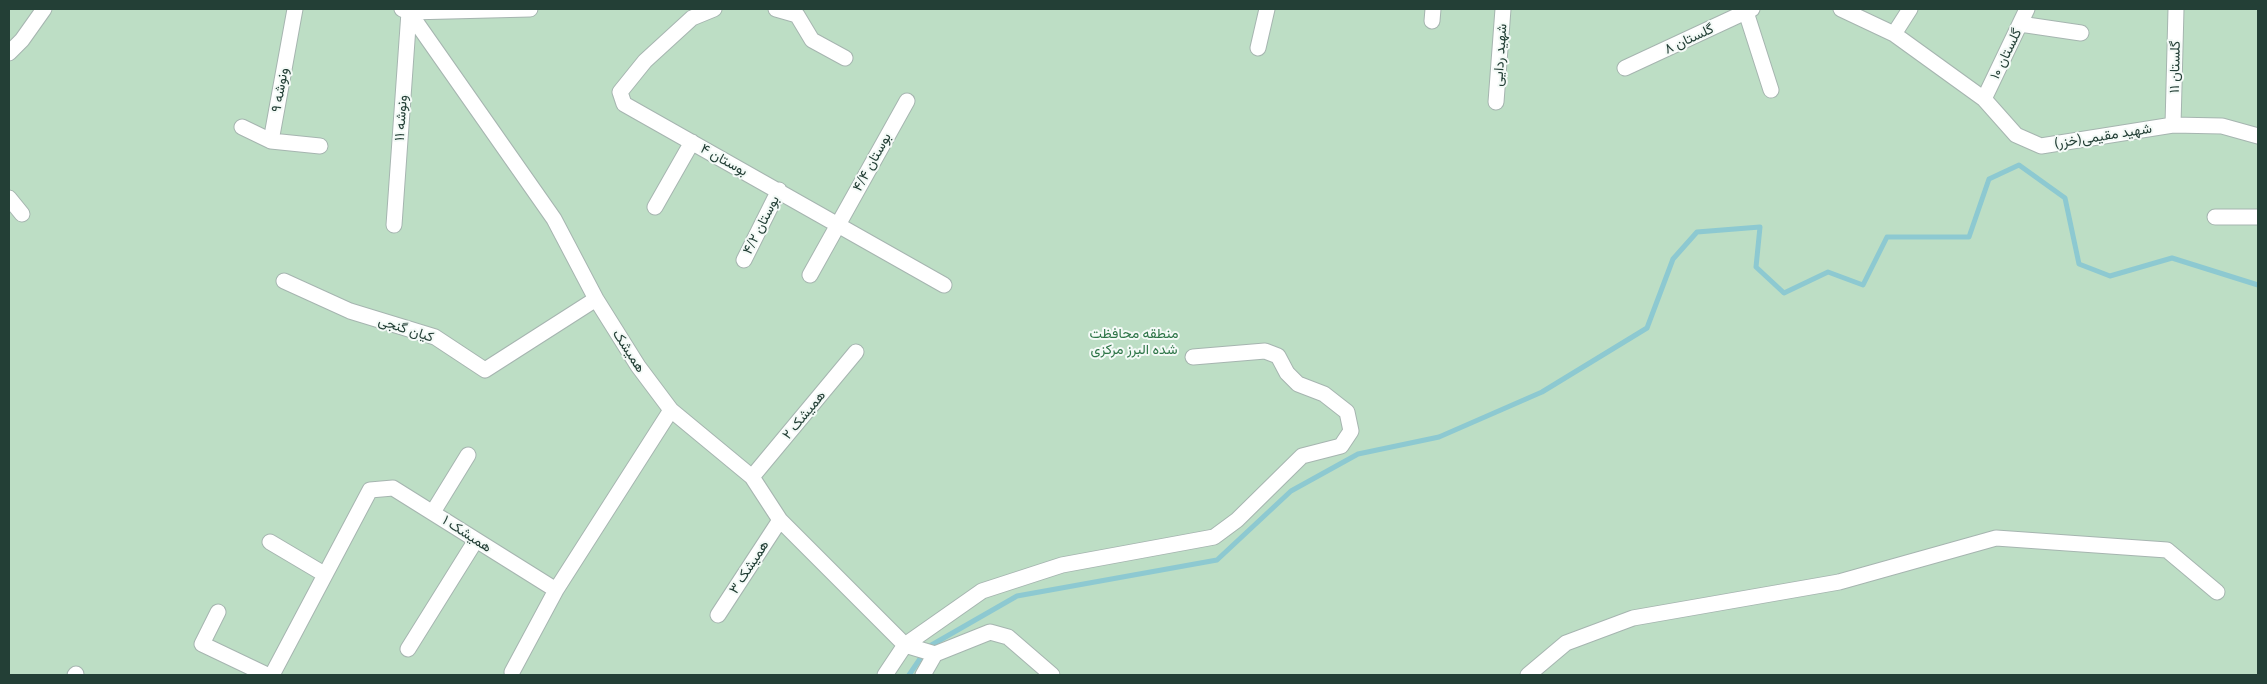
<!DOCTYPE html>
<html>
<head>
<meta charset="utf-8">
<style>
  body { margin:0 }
  #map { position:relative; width:2267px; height:684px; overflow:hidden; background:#e4ede9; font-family:"Public Sans",sans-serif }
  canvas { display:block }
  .frame { position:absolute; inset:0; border:10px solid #233f36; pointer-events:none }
</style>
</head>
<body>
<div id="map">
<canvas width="2267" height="684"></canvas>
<div class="frame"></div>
</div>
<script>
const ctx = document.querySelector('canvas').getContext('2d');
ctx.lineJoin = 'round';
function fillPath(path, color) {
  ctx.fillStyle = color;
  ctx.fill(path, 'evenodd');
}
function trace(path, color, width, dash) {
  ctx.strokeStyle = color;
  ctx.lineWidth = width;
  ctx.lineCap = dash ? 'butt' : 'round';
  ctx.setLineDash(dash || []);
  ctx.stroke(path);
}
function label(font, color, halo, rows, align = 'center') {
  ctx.font = font + ' "Public Sans",Vazirmatn,sans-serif';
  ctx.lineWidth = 4;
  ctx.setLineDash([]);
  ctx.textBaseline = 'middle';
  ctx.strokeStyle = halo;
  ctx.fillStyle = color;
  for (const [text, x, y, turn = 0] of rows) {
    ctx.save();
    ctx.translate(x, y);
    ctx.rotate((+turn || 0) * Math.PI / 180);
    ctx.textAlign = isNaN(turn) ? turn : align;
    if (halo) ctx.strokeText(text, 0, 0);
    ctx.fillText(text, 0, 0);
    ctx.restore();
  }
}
fillPath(new Path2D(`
  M 9,9 L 2258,9 L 2258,675 L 9,675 Z`), '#bddec5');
trace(new Path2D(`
  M 909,675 L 928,647 L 1017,596 L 1217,560 L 1291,491 L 1358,454 L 1439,437 L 1542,392 L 1647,328 L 1673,259 L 1697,232 L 1760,227 L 1756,267 L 1784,293 L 1828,272 L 1863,285 L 1887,237 L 1969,237 L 1989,179 L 2019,165 L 2065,198 L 2079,264 L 2110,276 L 2172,258 L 2258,285`), '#8dc9d1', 5);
const minor = new Path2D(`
  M 402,9 L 409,12 L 530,9
  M 714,9 L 692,18 L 645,61 L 620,92 L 624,104 L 944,285
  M 776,9 L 797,15 L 812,40 L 845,58
  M 1841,9 L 1894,34 L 1984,99 L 2016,135 L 2041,146 L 2173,125 L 2222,126 L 2258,136
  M 409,12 L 554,219 L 596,299 L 638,366 L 671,410 L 752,477 L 780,520 L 905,645 L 935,654
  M 1746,12 L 1771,90
  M 1432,21 L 1433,9
  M 2020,24 L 2081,33
  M 1894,34 L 1910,9
  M 1258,48 L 1267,9
  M 9,53 L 22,40 L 44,9
  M 1625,68 L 1752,9
  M 1984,99 L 2027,9
  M 1496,102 L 1503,9
  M 2173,125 L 2176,9
  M 242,127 L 271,141 L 295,9
  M 271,141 L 320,146
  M 9,198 L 22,214
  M 655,207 L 692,142
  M 2215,217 L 2258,217
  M 394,225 L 409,12
  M 744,260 L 779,190
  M 810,275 L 907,101
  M 284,281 L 350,311 L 435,337 L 485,370 L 596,299
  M 752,477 L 856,352
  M 433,512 L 468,455
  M 270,542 L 324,574
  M 218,612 L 202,644 L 267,675
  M 718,615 L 780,520
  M 408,649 L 476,540
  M 512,672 L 556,590
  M 75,675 L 76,674
  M 272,675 L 370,490 L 393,488 L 556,590 L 671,410
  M 885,675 L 905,645 L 982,591 L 1062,565 L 1214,537 L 1237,520 L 1302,456 L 1341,446 L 1351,431 L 1347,412 L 1324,394 L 1298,384 L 1287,373 L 1278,356 L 1265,351 L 1193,357
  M 923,675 L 935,654 L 990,632 L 1008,637 L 1052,675
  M 1528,675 L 1566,643 L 1633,618 L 1839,582 L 1996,538 L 2167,550 L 2217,592`);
trace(minor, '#a6b5b0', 17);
trace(minor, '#fff', 15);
label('14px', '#233f36', '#f4faf7', [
  ["گلستان ۸",1689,39,-25],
  ["گلستان ۱۰",2006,54,-64],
  ["شهید ردایی",1500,55,-86],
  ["گلستان ۱۱",2175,67,-89],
  ["ونوشه ۹",280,90,-80],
  ["ونوشه ۱۱",401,118,-86],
  ["شهید مقیمی(‌خزر)",2103,136,-9],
  ["بوستان ۴",724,160,29],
  ["بوستان ۴/۴",872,162,-61],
  ["بوستان ۴/۲",761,225,-63],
  ["کیان گنجی",406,329,18],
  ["همیشک",629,351,57],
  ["همیشک ۲",804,415,-50],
  ["همیشک ۱",467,534,33],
  ["همیشک ۳",749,567,-57]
]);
label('14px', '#2d7547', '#f4faf7', [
  ["منطقه محافظت",1134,334],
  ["شده البرز مرکزی",1134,350]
]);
</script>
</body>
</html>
